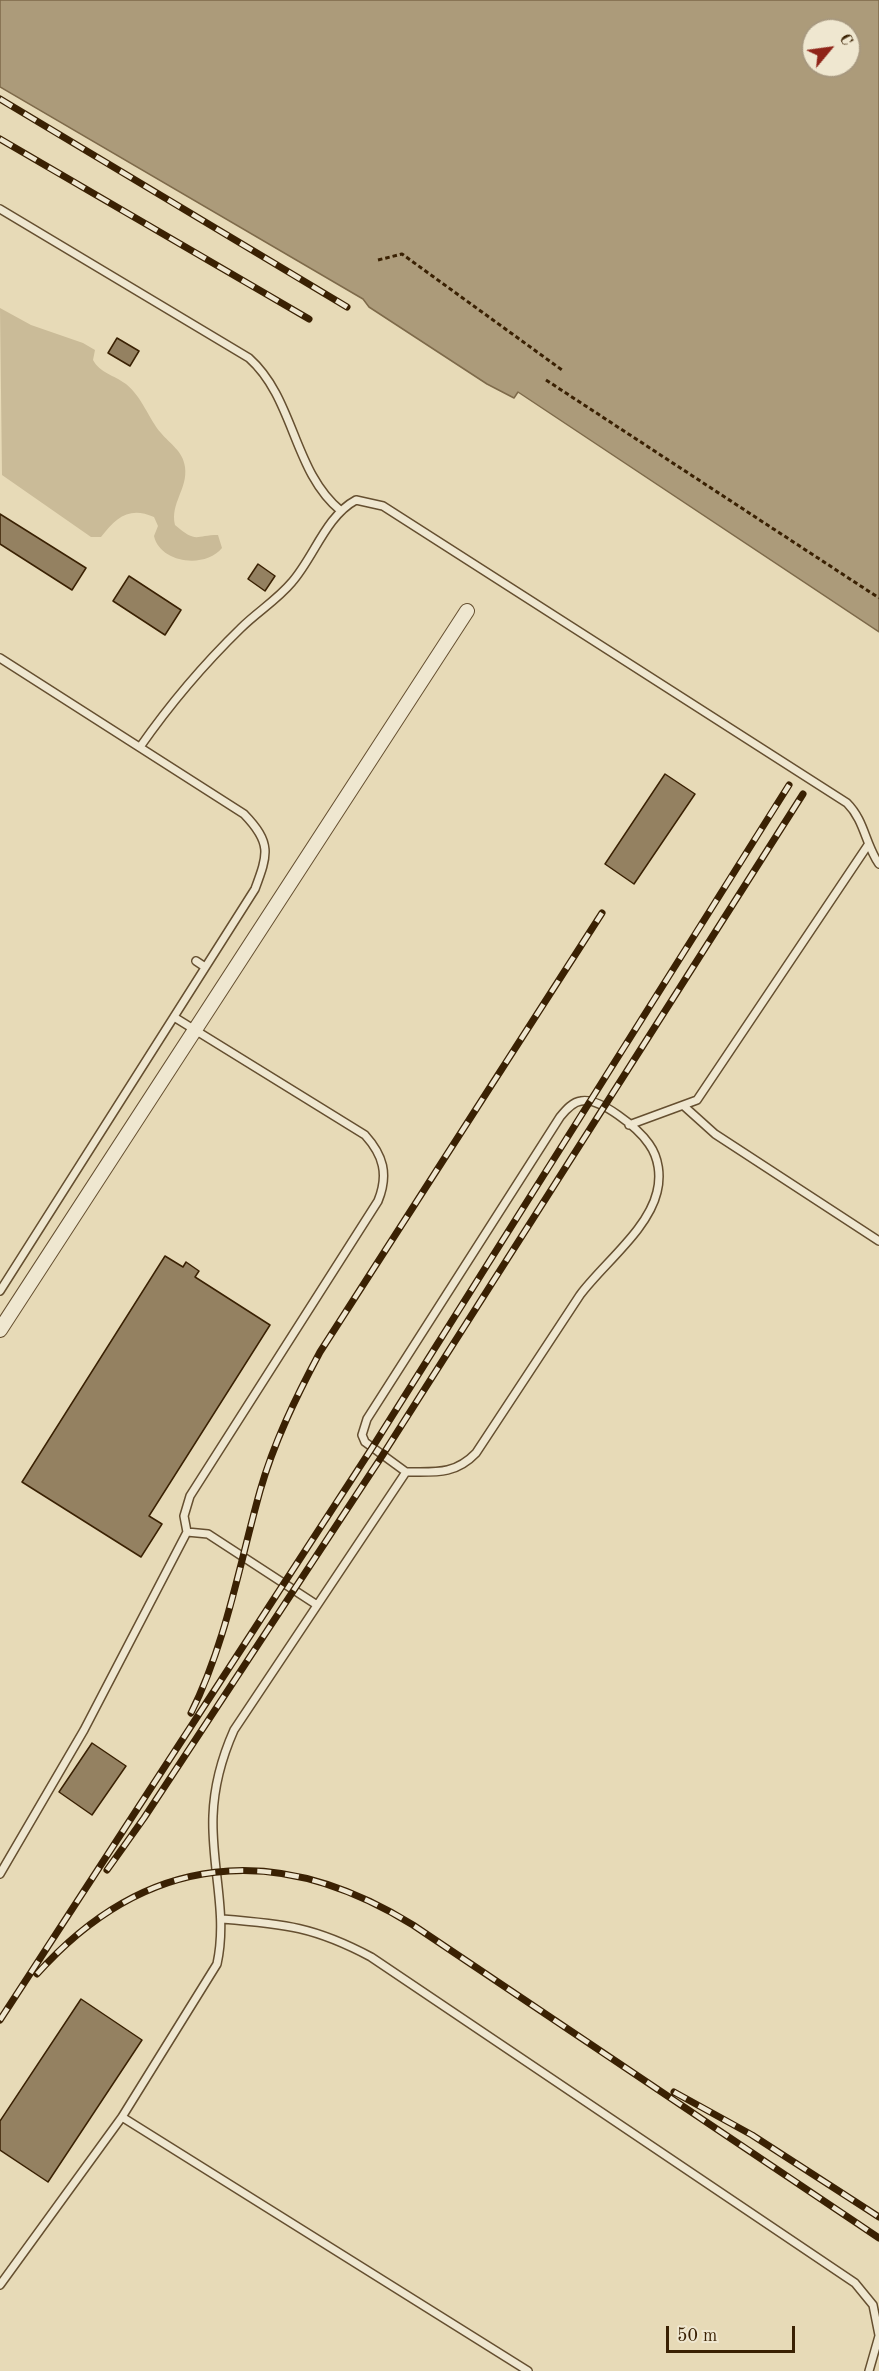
<!DOCTYPE html>
<html>
<head>
<meta charset="utf-8">
<style>
  body { margin:0 }
  #map { position:relative; width:879px; height:2371px; overflow:hidden; background:#e7dab7; font-family:"Old Standard TT",serif }
  canvas { display:block }
  .north { position:absolute; left:801px; top:18px; width:60px; height:60px; box-sizing:border-box; background:#efe7d0; border:2px solid #a7987e; border-radius:50%; rotate:61deg; font-size:16px; font-weight:700; line-height:24px; text-align:center; color:#3a2103 }
  .north::after { content:''; display:block; margin:auto; width:21px; height:27px; background:#8f2418; clip-path:polygon(50% 0,100% 100%,50% 72%,0 100%) }
  .scale { position:absolute; left:666px; top:2326px; width:129px; height:27px; box-sizing:border-box; border:3px solid #3a2103; border-top:0; padding-left:8px; font-size:18px; line-height:21px; white-space:nowrap; color:#3a2103; -webkit-text-stroke:4px #efe7d0; paint-order:stroke }
</style>
</head>
<body>
<div id="map">
<canvas width="879" height="2371"></canvas>
<div class="north">С</div>
<div class="scale">50 m</div>
</div>
<script>
const ctx = document.querySelector('canvas').getContext('2d');
ctx.lineJoin = 'round';
function fillPath(path, color) {
  ctx.fillStyle = color;
  ctx.fill(path, 'evenodd');
}
function trace(path, color, width, dash) {
  ctx.strokeStyle = color;
  ctx.lineWidth = width;
  ctx.lineCap = dash ? 'butt' : 'round';
  ctx.setLineDash(dash || []);
  ctx.stroke(path);
}
fillPath(new Path2D(`
  M 0,308 L 31,325 L 83,343 L 95,350 L 93,360 C 100,373 114,375 126,384 C 143,398 148,418 161,433 C 170,444 183,451 185,467 C 188,489 170,503 175,525 C 197,544 195,535 218,535 L 222,548 C 205,569 160,563 154,536 L 158,526 L 154,517 C 130,506 116,517 101,537 L 91,537 L 2,475 Z`), '#cabb98');
const water = new Path2D(`
  M 0,0 L 879,0 L 879,632 L 518,392 L 514,398 L 487,384 L 369,307 L 363,299 L 0,87 ZM 813,30 L 849,30 L 849,66 L 813,66 Z`);
fillPath(water, '#ac9b7a');
trace(water, '#7e6a4a', 1.5);
const building = new Path2D(`
  M 117,338 L 139,351 L 130,366 L 108,353 Z
  M 0,514 L 86,568 L 72,590 L 0,544 Z
  M 258,564 L 275,576 L 265,591 L 248,579 Z
  M 129,576 L 181,610 L 165,635 L 113,601 Z
  M 665,774 L 695,794 L 634,884 L 605,864 Z
  M 165,1256 L 183,1267 L 186,1262 L 199,1271 L 195,1277 L 270,1325 L 149,1516 L 162,1524 L 141,1557 L 22,1482 Z
  M 92,1743 L 126,1766 L 92,1815 L 59,1792 Z
  M 81,1999 L 142,2040 L 48,2182 L 0,2150 L 0,2121 Z`);
fillPath(building, '#948161');
trace(building, '#3a2103', 1.5);
const lane = new Path2D(`
  M 0,209 L 249,358 C 295,399 293,472 341,511
  M 0,658 L 244,814 C 272,843 268,854 255,889 L 0,1291
  M 140,747 C 170,704 203,665 241,628 C 257,612 277,600 292,582 C 314,557 326,516 356,500 L 383,506 L 847,803 C 865,821 865,844 879,864
  M 196,961 L 205,967
  M 685,1107 L 715,1134 L 879,1241
  M 629,1125 L 697,1100 L 868,845
  M 187,1532 L 208,1534 L 317,1605
  M 0,1874 L 84,1730 L 187,1532 L 184,1516 L 190,1496 L 378,1201 C 389,1174 383,1155 365,1135 L 174,1017
  M 222,1919 C 285,1924 315,1927 371,1957 L 855,2283 L 873,2305 L 879,2335
  M 122,2117 L 217,1964 C 228,1914 211,1866 213,1816 C 214,1786 222,1757 234,1730 L 406,1472 C 435,1472 455,1475 476,1453 L 580,1295 C 603,1264 648,1230 657,1192 C 661,1176 659,1158 649,1144 C 638,1128 600,1097 581,1101 C 572,1102 565,1111 560,1117 L 367,1419 L 362,1435 L 365,1442 L 406,1472
  M 0,2285 L 122,2117 L 528,2371
  M 869,2371 L 879,2336`);
const street = new Path2D(`
  M 0,1330 L 467,611`);
trace(lane, '#654f30', 10);
trace(street, '#654f30', 16);
trace(new Path2D(`
  M 378,260 L 402,254 L 562,370
  M 546,380 L 879,598`), '#3a2103', 3, [4.5, 3]);
trace(lane, '#efe7d0', 7);
trace(street, '#efe7d0', 14);
const rail = new Path2D(`
  M 0,99 L 347,307
  M 0,139 L 309,319
  M 191,1713 C 226,1643 239,1566 260,1491 C 274,1442 296,1397 320,1352 L 602,913
  M 107,1870 L 144,1818 L 382,1456 L 803,794
  M 37,1974 C 146,1852 277,1841 413,1925 L 879,2238
  M 0,2020 L 372,1448 L 789,785
  M 674,2092 L 752,2135 L 879,2217`);
trace(rail, '#3a2103', 7);
trace(rail, '#efe7d0', 4.5, [14]);
</script>
</body>
</html>
